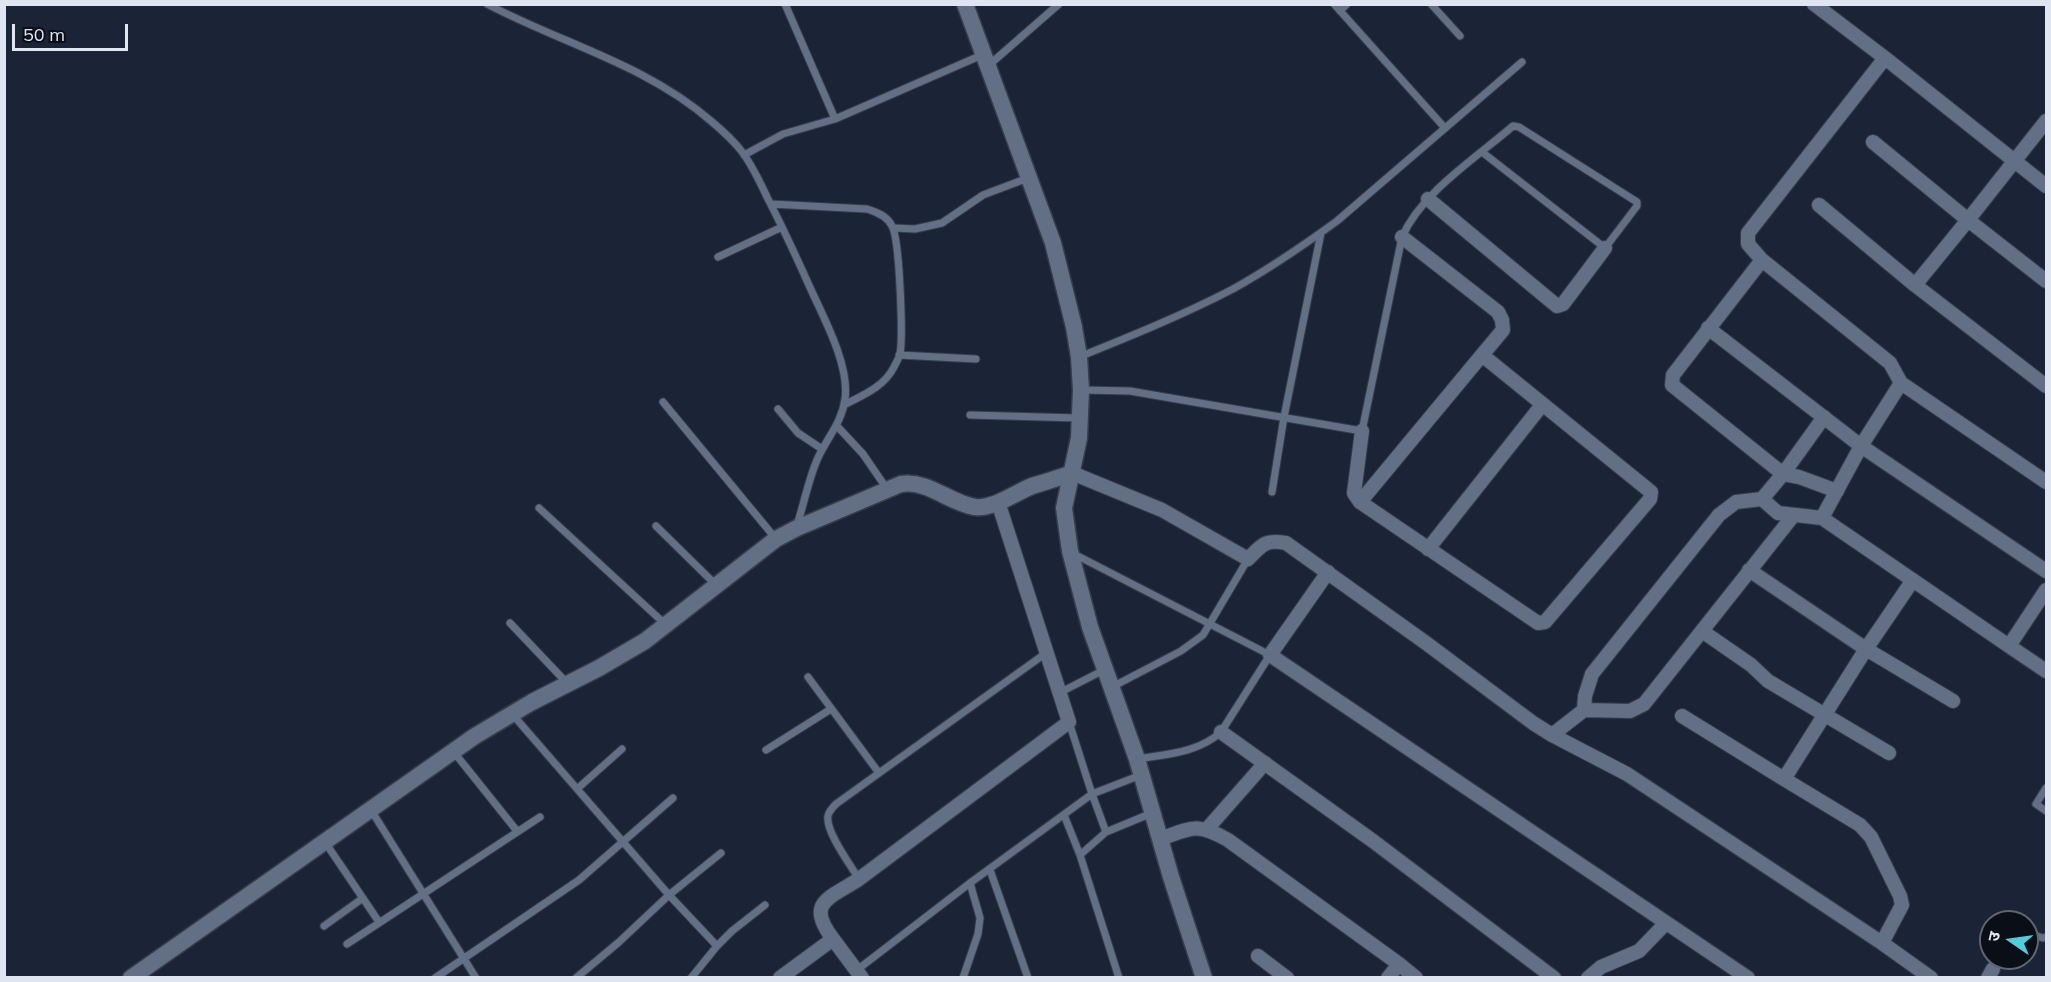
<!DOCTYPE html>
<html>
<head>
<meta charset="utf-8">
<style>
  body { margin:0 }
  #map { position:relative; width:2051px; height:982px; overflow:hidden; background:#1b2437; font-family:Mulish,"Noto Sans Devanagari",sans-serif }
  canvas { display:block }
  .frame { position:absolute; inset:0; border:6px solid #dfe6f2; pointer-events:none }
  .north { position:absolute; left:1979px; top:910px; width:60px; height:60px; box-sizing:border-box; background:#0a0e16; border:2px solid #5f646e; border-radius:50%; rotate:283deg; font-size:16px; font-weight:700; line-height:24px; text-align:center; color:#dfe6f2 }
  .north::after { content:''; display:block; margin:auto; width:21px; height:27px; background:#53cbda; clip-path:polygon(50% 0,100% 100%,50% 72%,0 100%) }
  .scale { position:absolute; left:12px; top:24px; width:116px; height:27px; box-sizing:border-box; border:3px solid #dfe6f2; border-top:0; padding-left:8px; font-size:18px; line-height:21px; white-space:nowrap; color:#dfe6f2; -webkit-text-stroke:4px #0a0e16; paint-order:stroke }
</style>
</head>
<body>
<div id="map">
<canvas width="2051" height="982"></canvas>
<div class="frame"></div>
<div class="north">उ</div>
<div class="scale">50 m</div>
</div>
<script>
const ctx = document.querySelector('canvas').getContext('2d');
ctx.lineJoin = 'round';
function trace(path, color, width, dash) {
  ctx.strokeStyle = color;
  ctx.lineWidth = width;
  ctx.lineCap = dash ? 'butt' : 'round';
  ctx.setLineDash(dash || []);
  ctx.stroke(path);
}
const service = new Path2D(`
  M 487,4 C 563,44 645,64 711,121 C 723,131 734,141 743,153 C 753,167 760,182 767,197 C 782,226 795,254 808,283 C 822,315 850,364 845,399 C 842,423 826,439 817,460 C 808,481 804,504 797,525
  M 785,4 L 835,119
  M 1334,4 L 1444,127
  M 1431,4 L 1460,36
  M 1340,11 L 1347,4
  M 989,65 L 1059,4
  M 744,155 L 783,134 L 835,119 L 982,55
  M 771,204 L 867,209 C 877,212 887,216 892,226 C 900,241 903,337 900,354 C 899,358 896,363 894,367 C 884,387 863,395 844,405
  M 894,228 L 915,229 L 942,223 L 983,195 L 1028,178
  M 718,257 L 782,227
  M 899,355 L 976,359
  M 1079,357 C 1131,336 1183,315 1233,289 C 1269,269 1304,245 1337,221 L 1522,62
  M 1081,390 L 1130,391 L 1362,431 L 1402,237 C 1422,192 1476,158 1513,126 L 1519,127 L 1637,202 L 1637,206 L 1605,248 L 1482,152
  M 663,402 L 776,539
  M 778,409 L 798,433 L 822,449
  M 970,415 L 1078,418
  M 837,426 L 863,454 L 887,489
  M 1272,492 L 1284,417 L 1321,233
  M 539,508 L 665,624
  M 656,526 L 716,585
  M 1074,554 L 1270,655 L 1221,732 C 1198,753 1167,754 1137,759
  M 510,623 L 567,683
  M 808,677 L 879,773
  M 1112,687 L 1181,651 L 1203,635 L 1248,559
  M 1059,693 L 1104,670
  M 513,715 L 669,895 L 717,946 L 732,931 L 765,905
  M 766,750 L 831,709
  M 453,751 L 517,831
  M 2046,788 L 2036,804 L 2046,811
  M 577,789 L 622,749
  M 371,810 L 476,978
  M 1064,815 L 1080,855
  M 1106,832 L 1152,813
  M 325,842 L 379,922
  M 990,870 L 1028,978
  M 859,879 C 851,866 825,831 828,816 C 829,811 833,807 836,804 L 1046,653
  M 324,926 L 363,898
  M 2027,933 L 2043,938 L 2046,937
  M 347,944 L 540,817
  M 857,970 L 970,883 L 1092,794 L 1069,722
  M 435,978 L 579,880 L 673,798
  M 576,978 L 619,942 L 669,895 L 721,853
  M 691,978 L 717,946
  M 963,978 L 978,934 L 980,918 L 970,883
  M 1119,978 L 1080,855 L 1106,832 L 1092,794 L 1141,775`);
const minor = new Path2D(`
  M 1814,4 L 1885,58 L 2046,186
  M 1873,142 L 1968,220 L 2046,121
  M 1428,199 L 1557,306 L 1563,304 L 1605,248
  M 1819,205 L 1915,285
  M 1402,237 L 1498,312 L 1502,320 L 1503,330 L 1482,355
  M 1762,260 L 1890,363 L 1901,383
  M 2046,281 L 1968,220 L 1915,285 L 2046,386
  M 1708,328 L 1861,446 L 1822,518 L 2009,646
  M 1824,417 L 1783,474 L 1799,477 L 1837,491
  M 1072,473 L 1162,510 L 1248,559 C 1262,545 1265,539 1286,543 L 1426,643 L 1533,723 L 1552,735 L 1627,774 L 1882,943 L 1902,905 L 1900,896 L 1871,837 L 1860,825 L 1784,779
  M 2046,482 L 1901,383 L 1861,446 L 2046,571
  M 1762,499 L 1778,513 L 1822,518
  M 1360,502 L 1482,355 L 1651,492 L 1650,499 L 1545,622 L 1538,623 L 1360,502 L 1354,493 L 1362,431
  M 1428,549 L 1542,405
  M 1749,570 L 1866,649 L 1953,701
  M 1328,572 L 1270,655 L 1748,978
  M 2046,590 L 2009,646 L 2046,671
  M 1702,631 L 1751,665 L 1768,681 L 1889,753
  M 1584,710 L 1630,711 L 1644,704 L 1793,516
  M 1682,716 L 1784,779 L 1866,649 L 1913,580
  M 1221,732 L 1373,841 L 1554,978
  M 1552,735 L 1584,710 L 1585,696 L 1592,674 L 1719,515 L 1736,502 L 1762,499 L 1783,474 L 1672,385 L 1673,375 L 1762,260 L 1748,244 L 1748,233 L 1885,58
  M 1207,829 L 1265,763
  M 1160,839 C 1192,828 1196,822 1228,840 L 1399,964 L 1388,978
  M 833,939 L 862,978
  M 1882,943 L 1931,978
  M 1258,956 L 1287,978
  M 1399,964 L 1416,978
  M 780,978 L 833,939 C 805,902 829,899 859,879 L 1069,722 L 998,502
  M 1588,978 L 1601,967 L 1639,951 L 1666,923
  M 1988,978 L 1993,969`);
const tertiary = new Path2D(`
  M 965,4 L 1053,243 L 1074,327 L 1079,357 L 1081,390 L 1079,438 L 1064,508 L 1070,551 L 1090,627 L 1137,759 L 1171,877 L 1204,978
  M 131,978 L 475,736 L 532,702 L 599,668 L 645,641 L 776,539 L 797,528 L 901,484 C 929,480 949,503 975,507 C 994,509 1015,493 1032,486 C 1045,482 1059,478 1072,473`);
trace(service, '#363d4c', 9);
trace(minor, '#363d4c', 16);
trace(tertiary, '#363d4c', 19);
trace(service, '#636f84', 7);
trace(minor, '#636f84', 14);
trace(tertiary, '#636f84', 16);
</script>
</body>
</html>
